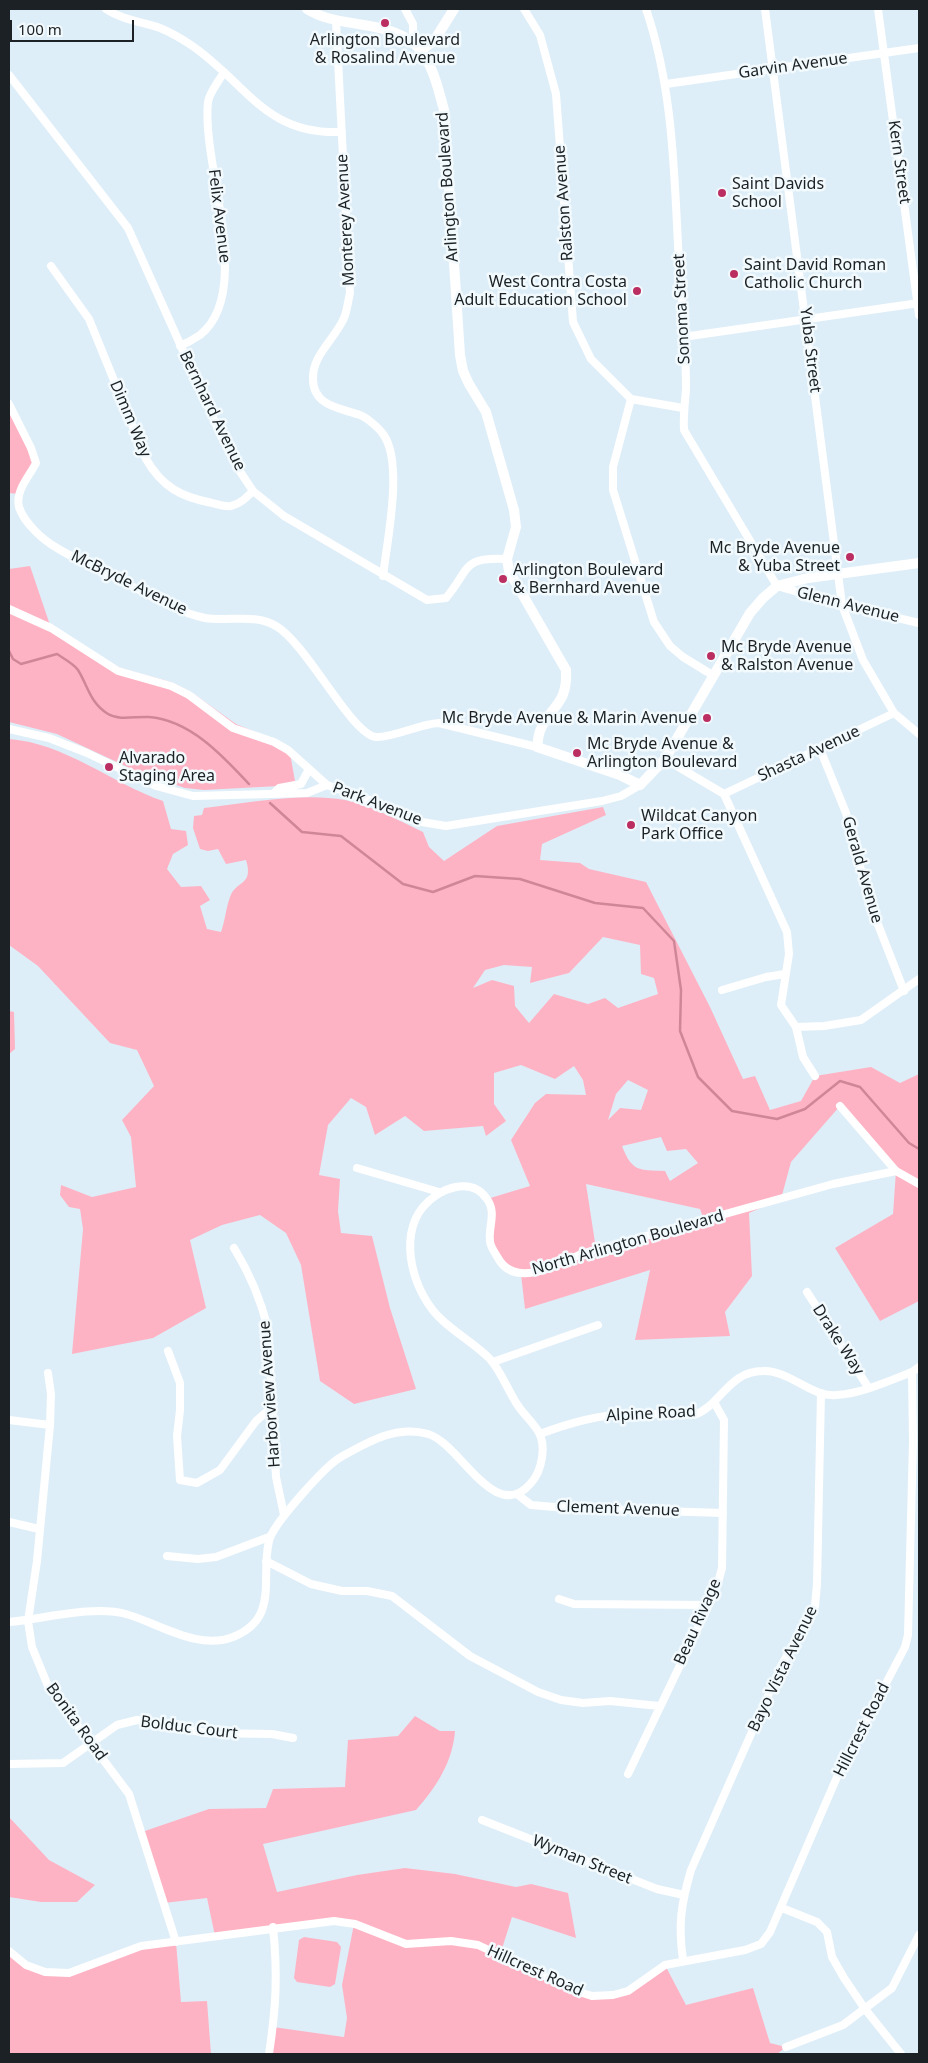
<!DOCTYPE html>
<html>
<head>
<meta charset="utf-8">
<style>
  body { margin:0 }
  #map { position:relative; width:928px; height:2063px; overflow:hidden; background:#deeef8; font-family:"Noto Sans",sans-serif }
  canvas { display:block }
  .frame { position:absolute; inset:0; border:10px solid #1b2125; pointer-events:none }
  .scale { position:absolute; left:10px; top:20px; width:124px; height:22px; box-sizing:border-box; border:2px solid #1b2125; border-top:0; padding-left:6px; font-size:15px; line-height:18px; white-space:nowrap; color:#1b2125; -webkit-text-stroke:4px #f3fafd; paint-order:stroke }
</style>
</head>
<body>
<div id="map">
<canvas width="928" height="2063"></canvas>
<div class="frame"></div>
<div class="scale">100 m</div>
</div>
<script>
const ctx = document.querySelector('canvas').getContext('2d');
ctx.lineJoin = 'round';
function fillPath(path, color) {
  ctx.fillStyle = color;
  ctx.fill(path, 'evenodd');
}
function trace(path, color, width, dash) {
  ctx.strokeStyle = color;
  ctx.lineWidth = width;
  ctx.lineCap = dash ? 'butt' : 'round';
  ctx.setLineDash(dash || []);
  ctx.stroke(path);
}
function label(font, color, halo, rows, align = 'center') {
  ctx.font = font + ' "Noto Sans",sans-serif';
  ctx.lineWidth = 5;
  ctx.setLineDash([]);
  ctx.textBaseline = 'middle';
  ctx.strokeStyle = halo;
  ctx.fillStyle = color;
  for (const [text, x, y, turn = 0] of rows) {
    ctx.save();
    ctx.translate(x, y);
    ctx.rotate((+turn || 0) * Math.PI / 180);
    ctx.textAlign = isNaN(turn) ? turn : align;
    if (halo) ctx.strokeText(text, 0, 0);
    ctx.fillText(text, 0, 0);
    ctx.restore();
  }
}
fillPath(new Path2D(`
  M 9,404 L 36,463 L 18,494 L 9,493 Z
  M 30,566 L 51,628 L 120,668 L 171,682 L 191,692 L 236,724 L 275,740 L 289,748 L 295,781 L 279,786 L 204,790 L 185,788 L 136,771 L 57,734 L 9,722 L 9,569 Z
  M 9,739 C 65,743 111,783 163,801 L 171,829 L 186,831 L 188,845 L 173,854 L 167,869 L 181,887 L 201,886 L 210,900 L 200,906 L 207,929 L 221,932 C 225,921 226,908 230,897 C 236,880 254,886 246,860 L 226,864 L 218,849 L 208,851 L 200,849 L 193,828 L 194,816 L 202,815 L 204,808 C 247,803 302,792 345,800 C 372,806 398,820 423,832 L 429,847 L 444,861 L 497,826 L 603,807 L 606,815 L 542,844 L 540,860 L 580,863 L 589,869 L 646,882 L 710,1007 L 743,1079 L 755,1076 L 770,1110 L 801,1101 L 815,1076 L 871,1067 L 900,1083 L 919,1074 L 919,1301 L 880,1321 L 835,1248 L 893,1214 L 896,1171 L 840,1106 L 791,1162 L 781,1199 L 749,1213 L 752,1276 L 725,1312 L 730,1336 L 635,1340 L 650,1270 L 525,1309 L 521,1274 L 502,1265 L 490,1242 L 487,1199 L 530,1186 L 511,1140 L 535,1103 L 546,1094 L 586,1095 L 583,1080 L 574,1066 L 555,1079 L 521,1065 L 494,1073 L 494,1104 L 506,1121 L 486,1136 L 483,1126 L 424,1131 L 405,1116 L 375,1135 L 366,1107 L 351,1098 L 328,1125 L 319,1175 L 340,1179 L 338,1211 L 341,1233 L 372,1236 L 390,1308 L 416,1389 L 354,1404 L 320,1381 L 301,1265 L 286,1233 L 260,1215 L 222,1225 L 190,1240 L 206,1308 L 153,1338 L 72,1354 L 83,1229 L 80,1209 L 69,1207 L 60,1195 L 61,1185 L 92,1197 L 136,1187 L 131,1137 L 122,1120 L 154,1086 L 137,1050 L 110,1043 L 38,966 L 9,945 ZM 603,937 L 640,945 L 641,974 L 654,978 L 658,994 L 618,1008 L 605,998 L 588,1004 L 554,994 L 529,1023 L 515,1006 L 514,986 L 492,980 L 473,988 L 485,970 L 504,965 L 532,967 L 530,983 L 569,973 ZM 628,1080 L 648,1090 L 641,1110 L 620,1108 L 608,1120 L 616,1094 ZM 661,1137 L 667,1151 L 686,1149 L 698,1163 L 670,1181 L 665,1171 C 639,1170 632,1172 622,1146 ZM 586,1184 L 700,1209 L 704,1220 L 596,1249 Z
  M 9,1011 L 14,1012 L 15,1049 L 9,1054 Z
  M 415,1716 L 440,1731 L 455,1731 C 453,1761 436,1788 416,1810 L 263,1844 L 277,1892 L 357,1875 L 405,1868 L 455,1874 L 516,1887 L 531,1884 L 568,1893 L 576,1938 L 512,1917 L 500,1955 L 592,1996 L 628,1991 L 665,1965 L 686,2005 L 753,1988 L 770,2043 L 786,2047 L 777,2054 L 269,2054 L 273,2027 L 344,2037 L 347,2018 L 342,1985 L 354,1924 L 334,1921 L 215,1936 L 207,1898 L 164,1903 L 142,1832 L 209,1809 L 266,1808 L 273,1789 L 345,1787 L 348,1740 L 398,1736 Z
  M 9,1817 L 49,1860 L 95,1885 L 77,1902 L 41,1902 L 9,1897 Z
  M 304,1937 L 337,1942 L 341,1947 L 335,1984 L 330,1987 L 297,1982 L 294,1978 L 299,1940 Z
  M 176,1942 L 181,2002 L 207,2001 L 211,2054 L 9,2054 L 9,1951 L 26,1965 L 69,1973 L 141,1946 Z`), '#feb3c4');
trace(new Path2D(`
  M 9,651 L 13,659 L 21,664 L 57,654 C 63,658 74,664 78,670 C 88,686 90,703 108,714 C 120,721 136,716 149,717 C 190,720 223,756 249,784
  M 270,803 L 302,832 L 341,836 L 403,884 L 433,892 L 475,876 L 520,879 L 595,903 L 643,908 L 674,941 L 681,990 L 680,1031 L 698,1077 L 732,1111 L 777,1119 L 805,1109 L 840,1081 L 860,1087 L 909,1143 L 919,1149`), '#cf8798', 2.5);
trace(new Path2D(`
  M 106,9 C 122,20 143,22 160,28 C 170,32 182,39 191,45 C 247,83 264,135 342,132
  M 405,9 L 413,24 L 413,42
  M 524,9 L 540,35 L 556,94 L 573,322 L 591,359 L 631,399 L 613,467 L 613,490 L 654,622 L 670,646 L 683,657 L 714,676
  M 646,9 C 672,85 674,165 678,245 C 681,292 686,341 686,389 C 685,403 683,416 684,430 L 777,586 L 842,605 L 919,623
  M 765,9 L 842,605 L 863,660 L 894,713 L 919,734
  M 878,9 L 919,315
  M 336,21 L 350,293 C 348,301 347,311 344,318 C 335,339 312,355 313,379 C 313,406 340,408 360,415 C 366,417 379,428 383,434 C 404,462 387,541 383,576
  M 9,75 L 128,228 L 224,442 L 237,467 L 253,491 L 284,516 L 427,600 L 446,598 C 471,568 461,557 507,559
  M 666,84 L 919,48
  M 51,266 L 89,319 L 146,459 C 162,487 181,497 212,503 C 217,504 225,507 231,506 C 240,504 246,498 253,491
  M 683,337 L 919,303
  M 180,346 C 187,343 194,339 200,335 C 255,292 201,163 208,102 C 209,93 219,81 224,72
  M 631,399 L 683,408
  M 9,404 L 31,448 L 36,463 C 29,477 15,491 19,507 C 24,523 43,540 57,548 C 78,561 101,570 122,581 C 148,594 176,612 205,618 C 228,622 255,613 276,626 C 307,644 351,734 376,737 C 393,738 419,724 439,723 L 537,747
  M 9,609 L 51,628 L 118,671 L 171,686 L 189,695 L 233,728 L 274,742 L 288,750 L 327,785 L 386,806 L 422,822 L 446,826 L 602,801 L 621,796 L 640,785
  M 9,729 L 49,738 L 87,753 L 156,786 L 193,796 L 307,793 L 327,785
  M 820,749 L 846,813 L 870,904 L 904,991
  M 665,759 L 724,794 L 787,932 L 789,954 L 781,1005 L 796,1027 L 803,1057 L 815,1076
  M 275,792 L 279,788 L 301,784 L 309,769
  M 724,794 L 894,713
  M 722,990 L 766,977 L 785,974
  M 796,1027 L 824,1026 L 861,1020 L 919,979
  M 840,1106 L 896,1171 L 919,1184
  M 357,1168 L 439,1192
  M 234,1248 C 250,1274 261,1300 268,1329 L 276,1477 L 284,1515
  M 807,1292 L 868,1387
  M 168,1351 L 180,1383 L 180,1410 L 177,1436 L 180,1480 L 197,1483 L 220,1470 L 256,1421 L 271,1408
  M 493,1362 L 598,1325
  M 48,1373 L 51,1394 L 50,1425 L 37,1561 L 28,1621 L 32,1647 L 48,1686 L 129,1794 L 176,1942
  M 9,1420 L 50,1425
  M 540,1434 C 569,1423 597,1415 627,1414 C 649,1413 671,1415 694,1415 C 721,1406 728,1371 763,1371 C 783,1370 802,1387 820,1393 C 844,1402 888,1381 912,1372 L 919,1367
  M 517,1494 L 531,1505 L 567,1508 L 723,1513
  M 9,1522 L 39,1529
  M 167,1556 L 198,1559 L 216,1557 L 269,1537
  M 266,1561 L 311,1584 L 342,1591 L 367,1591 L 392,1596 L 470,1656 L 538,1692 L 561,1700 L 583,1703 L 610,1701 L 659,1706
  M 559,1599 L 574,1604 L 708,1605
  M 9,1622 C 44,1619 92,1605 126,1614 C 158,1623 198,1651 233,1637 C 280,1618 260,1579 269,1541 C 272,1525 326,1465 341,1457 C 368,1442 396,1425 428,1434 C 460,1443 495,1526 531,1483 C 542,1471 547,1445 538,1431 C 531,1420 521,1412 515,1401 C 507,1388 500,1370 490,1359 C 475,1344 457,1334 442,1320 C 414,1295 397,1238 423,1207 C 438,1189 471,1175 487,1199 C 497,1213 488,1227 490,1241 C 490,1246 495,1253 498,1258 C 515,1289 558,1265 581,1254 L 833,1184 L 896,1171
  M 9,1764 L 63,1763 L 117,1725 L 137,1720 L 206,1733 L 272,1734 L 293,1738
  M 628,1774 L 716,1590 L 722,1568 L 724,1420 L 714,1402
  M 482,1820 L 657,1889 L 684,1895
  M 782,1908 L 817,1922 L 827,1932 L 832,1957 L 844,1978 L 865,2009 L 901,2054
  M 9,1951 L 26,1965 L 45,1972 L 69,1973 L 141,1946 L 334,1921 L 355,1924 L 406,1944 L 451,1941 L 478,1945 L 576,1991 L 592,1996 L 613,1995 L 628,1991 L 665,1965 L 745,1950 L 761,1944 L 770,1932 L 837,1777 L 905,1647 L 908,1635 L 913,1441 L 912,1372
  M 683,1960 C 678,1925 681,1904 691,1870 L 781,1666 L 815,1606 L 817,1584 L 821,1393
  M 786,2047 L 843,2025 L 892,1988 L 919,1935
  M 269,2054 C 276,2007 278,1976 273,1927`), '#fff', 8);
trace(new Path2D(`
  M 307,9 C 323,19 340,21 358,24 C 421,33 429,52 444,110 L 460,355 L 463,371 L 469,384 L 486,412 L 514,510 L 516,527 L 507,559 L 509,571 L 566,670 C 568,706 550,705 540,731 C 538,736 538,742 537,747 L 620,775 L 640,785 L 665,759 L 750,613 L 763,598 L 777,586 L 808,578 L 919,563
  M 422,49 L 434,41 L 454,9`), '#fff', 10);
for (const [x, y, r, color] of [
  [385,23,5,"#bb2e61"],
  [722,193,5,"#bb2e61"],
  [734,274,5,"#bb2e61"],
  [637,291,5,"#bb2e61"],
  [850,557,5,"#bb2e61"],
  [503,579,5,"#bb2e61"],
  [711,656,5,"#bb2e61"],
  [707,718,5,"#bb2e61"],
  [577,753,5,"#bb2e61"],
  [109,767,5,"#bb2e61"],
  [631,825,5,"#bb2e61"]
]) {
  const dot = new Path2D();
  dot.arc(x, y, r, 0, 2 * Math.PI);
  ctx.fillStyle = color;
  ctx.fill(dot);
  trace(dot, '#f3fafd', 2);
}
label('16px', '#1b2125', '#f3fafd', [
  ["Arlington Boulevard",385,40,"center"],
  ["& Rosalind Avenue",385,58,"center"],
  ["Saint Davids",732,184],
  ["School",732,202],
  ["Saint David Roman",744,265],
  ["Catholic Church",744,283],
  ["West Contra Costa",627,282,"right"],
  ["Adult Education School",627,300,"right"],
  ["Mc Bryde Avenue",840,548,"right"],
  ["& Yuba Street",840,566,"right"],
  ["Arlington Boulevard",513,570],
  ["& Bernhard Avenue",513,588],
  ["Mc Bryde Avenue",721,647],
  ["& Ralston Avenue",721,665],
  ["Mc Bryde Avenue & Marin Avenue",697,718,"right"],
  ["Mc Bryde Avenue &",587,744],
  ["Arlington Boulevard",587,762],
  ["Alvarado",119,758],
  ["Staging Area",119,776],
  ["Wildcat Canyon",641,816],
  ["Park Office",641,834]
], 'left');
label('16px', '#1b2125', '#f3fafd', [
  ["Garvin Avenue",793,66,-8],
  ["Kern Street",899,162,82],
  ["Arlington Boulevard",448,187,-94],
  ["Ralston Avenue",564,203,-94],
  ["Felix Avenue",219,216,83],
  ["Monterey Avenue",346,220,-93],
  ["Sonoma Street",682,309,-93],
  ["Yuba Street",810,350,83],
  ["Bernhard Avenue",212,411,64],
  ["Dimm Way",130,419,67],
  ["McBryde Avenue",129,583,26],
  ["Glenn Avenue",848,605,14],
  ["Shasta Avenue",809,754,-25],
  ["Park Avenue",377,804,21],
  ["Gerald Avenue",862,870,74],
  ["North Arlington Boulevard",628,1243,-16],
  ["Drake Way",838,1340,57],
  ["Harborview Avenue",270,1394,-94],
  ["Alpine Road",651,1414,-3],
  ["Clement Avenue",618,1509,2],
  ["Beau Rivage",698,1622,-66],
  ["Bayo Vista Avenue",783,1669,-64],
  ["Bonita Road",76,1722,54],
  ["Bolduc Court",189,1728,7],
  ["Hillcrest Road",862,1730,-63],
  ["Wyman Street",582,1860,22],
  ["Hillcrest Road",535,1971,24]
]);
</script>
</body>
</html>
